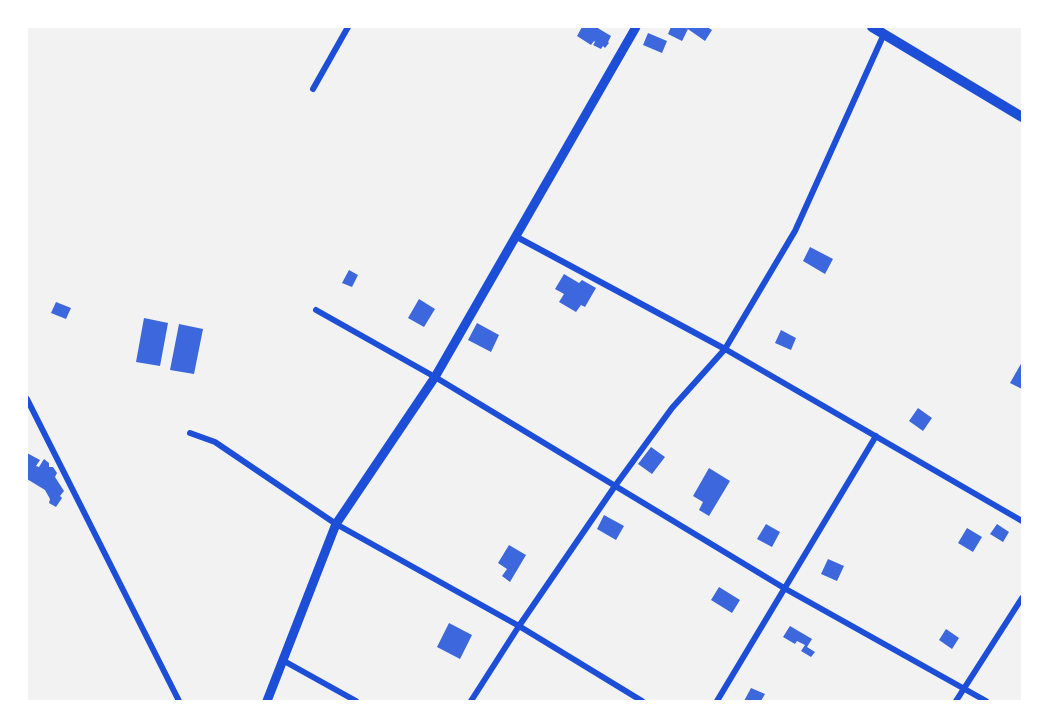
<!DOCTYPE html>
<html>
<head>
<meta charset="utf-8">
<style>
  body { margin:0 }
  #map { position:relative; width:1049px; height:728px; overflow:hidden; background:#f2f2f2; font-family:Montserrat,sans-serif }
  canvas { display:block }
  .frame { position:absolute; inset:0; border:28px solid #fff; pointer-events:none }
</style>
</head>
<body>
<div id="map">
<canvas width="1049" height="728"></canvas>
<div class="frame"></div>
</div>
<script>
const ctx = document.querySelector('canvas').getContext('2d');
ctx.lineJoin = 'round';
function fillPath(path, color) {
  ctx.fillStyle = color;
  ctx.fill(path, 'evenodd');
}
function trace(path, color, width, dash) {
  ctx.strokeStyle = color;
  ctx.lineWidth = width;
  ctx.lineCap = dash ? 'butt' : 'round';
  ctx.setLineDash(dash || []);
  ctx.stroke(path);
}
fillPath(new Path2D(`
  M 582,27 L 596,27 L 611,36 L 608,42 L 609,43 L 605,48 L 603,46 L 601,49 L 593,45 L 595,42 L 594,41 L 591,45 L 577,36 Z
  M 671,27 L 683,27 L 688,29 L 682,41 L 668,34 Z
  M 685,27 L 707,27 L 712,30 L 705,41 Z
  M 648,33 L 667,41 L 662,53 L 643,45 Z
  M 810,247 L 833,259 L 825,274 L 803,261 Z
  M 349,270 L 358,275 L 352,287 L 342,283 Z
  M 564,274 L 579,283 L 582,280 L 596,288 L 585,307 L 581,305 L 576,312 L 559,302 L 564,294 L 555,289 Z
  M 419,299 L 435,309 L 424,327 L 408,318 Z
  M 56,302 L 71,308 L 66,319 L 51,313 Z
  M 144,318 L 168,323 L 160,366 L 136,362 Z
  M 477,323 L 499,335 L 491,352 L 468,340 Z
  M 179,324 L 203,329 L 194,374 L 170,370 Z
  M 781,330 L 796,338 L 791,350 L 775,343 Z
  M 1022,362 L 1022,389 L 1010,383 Z
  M 918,408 L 932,418 L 923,431 L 909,421 Z
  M 651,447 L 665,457 L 652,474 L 638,464 Z
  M 27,453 L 40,460 L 36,466 L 39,467 L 44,459 L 49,463 L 49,467 L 53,467 L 57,473 L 55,477 L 64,491 L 60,496 L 62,498 L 56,507 L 49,503 L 50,499 L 45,490 L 27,479 Z
  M 709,468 L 730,481 L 709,516 L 699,510 L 703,502 L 693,496 Z
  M 604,515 L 624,526 L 616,540 L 597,529 Z
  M 766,524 L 780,532 L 772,547 L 757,539 Z
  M 997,524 L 1009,532 L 1003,542 L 990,534 Z
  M 967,528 L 982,537 L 973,552 L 958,543 Z
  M 509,545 L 526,555 L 510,582 L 502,576 L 507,569 L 498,563 Z
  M 828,559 L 844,566 L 837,581 L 821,574 Z
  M 719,587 L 740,600 L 732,613 L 711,600 Z
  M 449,623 L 472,635 L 460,659 L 437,647 Z
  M 790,626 L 812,639 L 807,647 L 815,652 L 811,657 L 801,651 L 805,645 L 797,641 L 795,644 L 783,637 Z
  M 946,629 L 959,638 L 952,649 L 939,640 Z
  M 751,688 L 765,694 L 761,701 L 744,701 Z`), '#3d67dc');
trace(new Path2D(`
  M 313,89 L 348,27
  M 515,236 L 725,349 L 1022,521
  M 316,310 L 435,377 L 784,588 L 986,701
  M 27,399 L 179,701
  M 190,433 L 215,442 L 336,524 L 519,626 L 642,701
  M 284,661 L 356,701
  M 471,701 L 519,626 L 615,486 L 672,408 L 725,349 L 795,231 L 884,34
  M 717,701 L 876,436
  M 956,701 L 1022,598`), '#1d4ed8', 6);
trace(new Path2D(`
  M 267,701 L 336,524 L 435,377 L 636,27`), '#1d4ed8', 9);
trace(new Path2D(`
  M 872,27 L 1022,117`), '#1d4ed8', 10);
</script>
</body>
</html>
